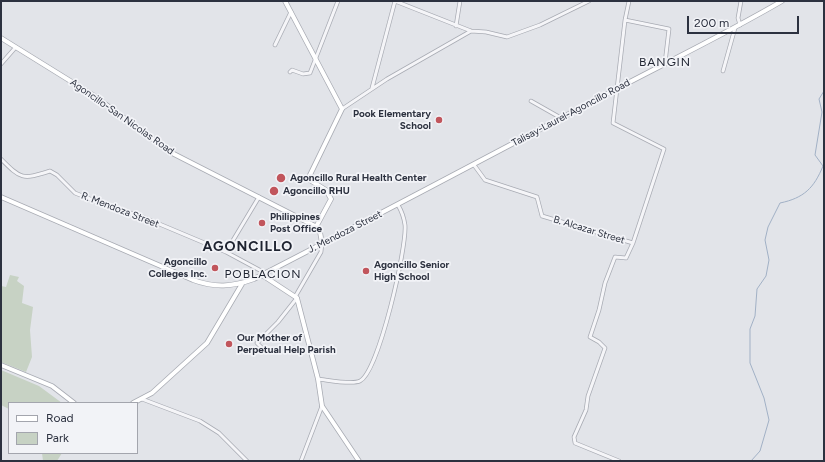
<!DOCTYPE html>
<html>
<head>
<meta charset="utf-8">
<style>
  body { margin:0 }
  #map { position:relative; width:825px; height:462px; overflow:hidden; background:#e2e4e9; font-family:Figtree,sans-serif }
  canvas { display:block }
  .frame { position:absolute; inset:0; border:2px solid #2c313f; pointer-events:none }
  .legend { position:absolute; left:8px; top:402px; width:130px; height:52px; box-sizing:border-box; background:#f2f3f7; border:1px solid #a3a5ad; margin:0; padding:5px 7px; list-style:none; font-size:12px; color:#2c313f }
  .legend li { display:flex; align-items:center; gap:8px; height:20px }
  .legend b { width:20px; border:1px solid #a3a5ad }
  .scale { position:absolute; left:687px; top:16px; width:112px; height:18px; box-sizing:border-box; border:2px solid #2c313f; border-top:0; padding-left:5px; font-size:12px; line-height:14px; white-space:nowrap; color:#2c313f; -webkit-text-stroke:3px #f2f3f7; paint-order:stroke }
</style>
</head>
<body>
<div id="map">
<canvas width="825" height="462"></canvas>
<div class="frame"></div>
<ul class="legend">
<li><b style="height:5px;background:#fff"></b>Road</li>
<li><b style="height:11px;background:#c7d2c4"></b>Park</li>
</ul>
<div class="scale">200 m</div>
</div>
<script>
const ctx = document.querySelector('canvas').getContext('2d');
ctx.lineJoin = 'round';
function fillPath(path, color) {
  ctx.fillStyle = color;
  ctx.fill(path, 'evenodd');
}
function trace(path, color, width, dash) {
  ctx.strokeStyle = color;
  ctx.lineWidth = width;
  ctx.lineCap = dash ? 'butt' : 'round';
  ctx.setLineDash(dash || []);
  ctx.stroke(path);
}
function label(font, color, halo, rows, align = 'center') {
  ctx.font = font + ' Figtree,sans-serif';
  ctx.lineWidth = 3.5;
  ctx.setLineDash([]);
  ctx.textBaseline = 'middle';
  ctx.strokeStyle = halo;
  ctx.fillStyle = color;
  for (const [text, x, y, turn = 0] of rows) {
    ctx.save();
    ctx.translate(x, y);
    ctx.rotate((+turn || 0) * Math.PI / 180);
    ctx.textAlign = isNaN(turn) ? turn : align;
    if (halo) ctx.strokeText(text, 0, 0);
    ctx.fillText(text, 0, 0);
    ctx.restore();
  }
}
fillPath(new Path2D(`
  M 10,275 L 19,277 L 17,281 L 24,286 L 22,303 L 33,307 L 30,330 L 32,357 L 26,372 L 1,362 L 1,286 L 6,287 Z
  M 1,370 L 39,386 L 62,403 L 9,403 L 9,409 L 1,405 Z
  M 42,453 L 62,453 L 57,461 L 43,461 Z`), '#c7d2c4');
trace(new Path2D(`
  M 751,461 L 760,451 L 769,420 L 764,398 L 750,363 L 750,329 L 755,316 L 757,289 L 766,276 L 769,260 L 765,240 L 768,227 L 780,203 C 804,198 814,188 823,166 L 815,155 L 822,112 L 819,99 L 824,91`), '#a1b0c5', 1);
const street = new Path2D(`
  M 395,1 L 471,31 L 486,32 L 507,37 L 540,25 L 589,1
  M 629,1 L 625,20 L 669,29 L 665,63
  M 740,25 L 738,18 L 741,1
  M 456,26 L 460,1
  M 275,45 L 291,12
  M 1,64 L 15,48
  M 723,71 L 735,28
  M 290,72 L 292,70 L 303,74 L 310,73 L 338,1
  M 372,88 L 395,1
  M 531,101 L 561,118
  M 342,109 L 387,79 L 471,31
  M 1,159 C 21,179 22,180 50,171 L 57,175 L 75,193 L 118,210 L 138,215 L 226,252 L 265,273
  M 474,165 L 485,180 L 537,197 L 542,216 L 633,243
  M 226,252 L 259,197
  M 295,297 L 321,252 L 322,243
  M 264,350 L 257,343 L 278,322 L 297,298
  M 318,379 C 328,380 352,385 360,381 C 379,371 407,247 405,225 C 404,218 401,210 398,205
  M 142,399 L 200,421 L 219,433 L 247,461
  M 301,461 L 322,406
  M 619,461 L 575,443 L 574,437 L 586,410 L 588,396 L 605,348 L 599,342 L 590,337 L 599,310 L 605,283 L 615,257 L 626,258 L 633,243 L 664,149 L 613,123 L 625,20`);
const secondary = new Path2D(`
  M 285,1 L 342,109 L 308,179 L 326,190 L 331,199 L 316,227
  M 1,38 L 93,95 L 170,152 L 315,226 L 320,232 L 322,243
  M 1,197 L 193,280 C 215,288 232,287 254,279 C 371,219 487,157 603,96 C 663,64 724,35 782,1
  M 262,275 L 297,298 L 318,379 L 322,406 L 359,461
  M 1,365 L 52,386 L 74,403
  M 133,403 L 152,393 L 207,343 L 242,284`);
trace(street, '#a8abb3', 4.5);
trace(secondary, '#a8abb3', 5.5);
trace(street, '#f5f5f8', 3);
trace(secondary, '#fff', 4);
for (const [x, y, r, color] of [
  [439,120,4,"#c1555c"],
  [281,178,5,"#c1555c"],
  [274,191,5,"#c1555c"],
  [262,223,4,"#c1555c"],
  [215,268,4,"#c1555c"],
  [366,271,4,"#c1555c"],
  [229,344,4,"#c1555c"]
]) {
  const dot = new Path2D();
  dot.arc(x, y, r, 0, 2 * Math.PI);
  ctx.fillStyle = color;
  ctx.fill(dot);
  trace(dot, '#f2f3f7', 1.5);
}
label('10px', '#2c313f', '#f2f3f7', [
  ["Talisay-Laurel-Agoncillo Road",571,113,-28],
  ["Agoncillo-San Nicolas Road",122,117,35],
  ["R. Mendoza Street",120,210,21],
  ["B. Alcazar Street",589,230,17],
  ["J. Mendoza Street",345,232,-27]
]);
label('bold 10px', '#2c313f', '#f2f3f7', [
  ["Pook Elementary",431,114,"right"],
  ["School",431,126,"right"],
  ["Agoncillo Rural Health Center",290,178],
  ["Agoncillo RHU",283,191],
  ["Philippines",270,217],
  ["Post Office",270,229],
  ["Agoncillo",207,262,"right"],
  ["Colleges Inc.",207,274,"right"],
  ["Agoncillo Senior",374,265],
  ["High School",374,277],
  ["Our Mother of",237,338],
  ["Perpetual Help Parish",237,350]
], 'left');
ctx.letterSpacing = '1px';
label('12px', '#1e2330', '#f2f3f7', [
  ["BANGIN",665,62],
  ["POBLACION",263,274]
]);
ctx.letterSpacing = '0px';
ctx.letterSpacing = '1px';
label('bold 14px', '#1e2330', '#f2f3f7', [
  ["AGONCILLO",248,247]
]);
ctx.letterSpacing = '0px';
</script>
</body>
</html>
